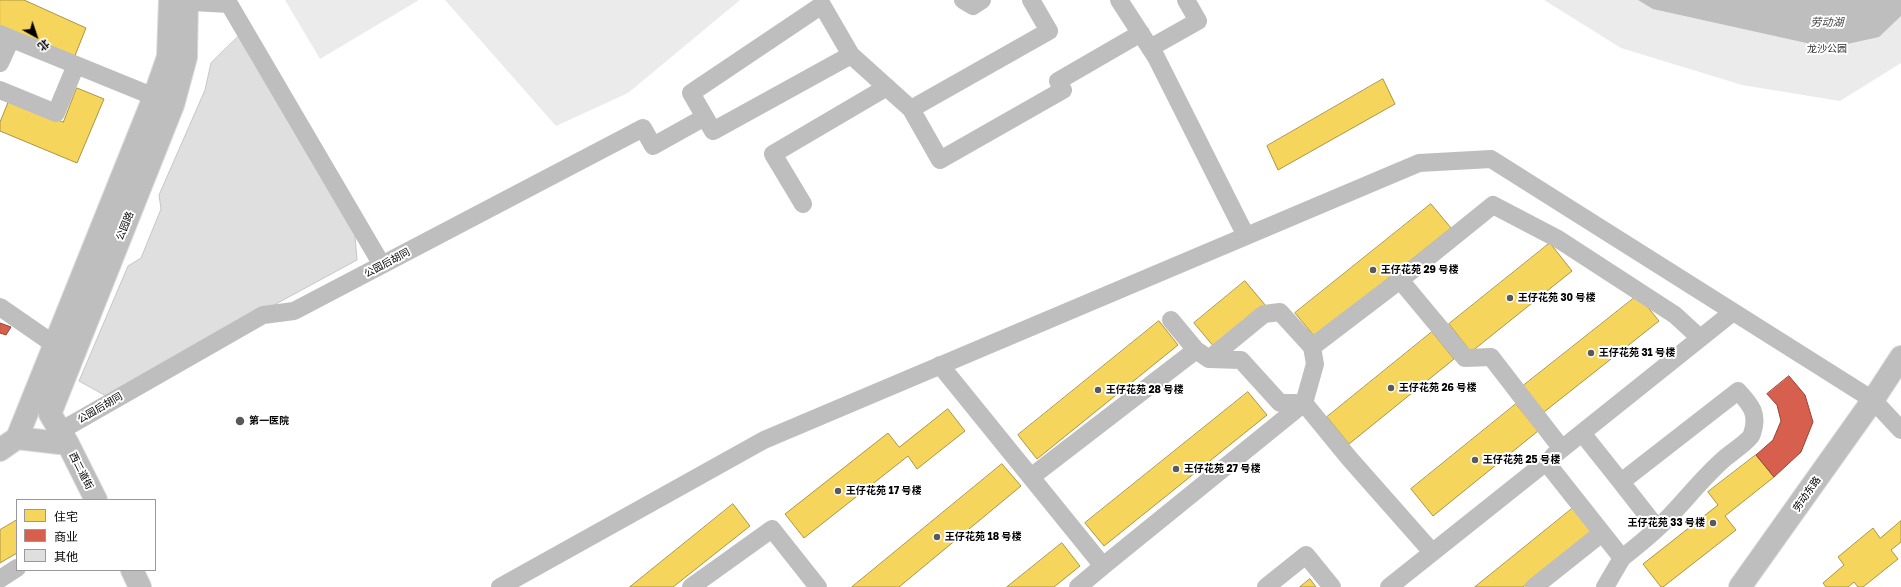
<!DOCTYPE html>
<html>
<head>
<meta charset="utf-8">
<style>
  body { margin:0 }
  #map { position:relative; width:1901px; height:587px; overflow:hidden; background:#fff; font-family:"Golos Text","Noto Sans SC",sans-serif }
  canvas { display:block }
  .legend { position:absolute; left:16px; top:499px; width:140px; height:72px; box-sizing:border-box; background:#fff; border:1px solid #999; margin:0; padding:5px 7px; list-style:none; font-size:12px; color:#000 }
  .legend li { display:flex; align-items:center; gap:8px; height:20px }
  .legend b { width:20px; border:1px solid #999 }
  .north { position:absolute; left:16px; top:16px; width:40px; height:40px; -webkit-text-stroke:3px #fff; paint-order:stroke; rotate:140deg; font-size:11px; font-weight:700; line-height:16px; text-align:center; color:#000 }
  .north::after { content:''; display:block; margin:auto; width:14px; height:18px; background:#000; clip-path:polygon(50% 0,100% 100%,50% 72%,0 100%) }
</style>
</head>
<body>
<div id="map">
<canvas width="1901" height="587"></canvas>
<ul class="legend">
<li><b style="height:11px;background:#f6d55c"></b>住宅</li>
<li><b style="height:11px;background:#d6604d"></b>商业</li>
<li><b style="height:11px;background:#dfdfdf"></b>其他</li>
</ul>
<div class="north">北</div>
</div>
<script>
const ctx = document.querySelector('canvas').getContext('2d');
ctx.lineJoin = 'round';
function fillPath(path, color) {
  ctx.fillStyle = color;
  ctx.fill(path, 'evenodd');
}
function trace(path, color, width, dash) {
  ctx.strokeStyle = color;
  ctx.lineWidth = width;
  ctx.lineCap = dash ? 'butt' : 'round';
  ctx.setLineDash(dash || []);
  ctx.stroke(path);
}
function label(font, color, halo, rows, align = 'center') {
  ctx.font = font + ' "Golos Text","Noto Sans SC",sans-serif';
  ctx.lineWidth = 4;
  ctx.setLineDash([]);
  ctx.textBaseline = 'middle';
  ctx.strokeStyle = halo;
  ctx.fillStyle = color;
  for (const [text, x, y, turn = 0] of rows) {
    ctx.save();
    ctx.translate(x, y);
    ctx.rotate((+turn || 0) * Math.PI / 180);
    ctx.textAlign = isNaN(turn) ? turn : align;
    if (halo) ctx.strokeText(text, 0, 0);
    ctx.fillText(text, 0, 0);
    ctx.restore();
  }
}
fillPath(new Path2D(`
  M 285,0 L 419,0 L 320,59 Z
  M 445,0 L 740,0 L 628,93 L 556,126 Z
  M 1544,0 L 1901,0 L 1901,63 L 1840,101 L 1742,85 L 1621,48 Z`), '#ebebeb');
fillPath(new Path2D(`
  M 1638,0 L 1901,0 L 1901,16 L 1879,37 L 1829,48 L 1653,9 Z`), '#bebebe');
const homes = new Path2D(`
  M 0,0 L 24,0 L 86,28 L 74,58 L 0,26 Z
  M 1383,79 L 1395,104 L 1278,170 L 1267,146 Z
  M 77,88 L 104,99 L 77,163 L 0,131 L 0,122 L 9,100 L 63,122 Z
  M 1431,204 L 1451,228 L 1315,337 L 1295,313 Z
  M 1550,243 L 1572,271 L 1471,352 L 1449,324 Z
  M 1245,281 L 1266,306 L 1215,348 L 1194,323 Z
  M 1638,295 L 1659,321 L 1544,412 L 1523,386 Z
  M 1159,321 L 1178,345 L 1037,459 L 1018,435 Z
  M 1432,332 L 1454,359 L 1349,444 L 1327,417 Z
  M 1248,392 L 1267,415 L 1104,546 L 1085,523 Z
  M 1516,404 L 1538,431 L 1433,516 L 1411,489 Z
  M 948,409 L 965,431 L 917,469 L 908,456 L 804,538 L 785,514 L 888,433 L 899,447 Z
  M 1756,455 L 1774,477 L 1725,516 L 1736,530 L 1663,587 L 1661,587 L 1643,564 L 1718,505 L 1708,492 Z
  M 1002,464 L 1021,486 L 899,587 L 852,587 Z
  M 733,504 L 750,526 L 673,587 L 630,587 Z
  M 1573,508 L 1592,531 L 1523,587 L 1475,587 Z
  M 17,520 L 17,553 L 0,563 L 0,530 Z
  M 1901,521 L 1901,542 L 1891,550 L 1898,559 L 1863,587 L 1858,587 L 1854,582 L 1848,587 L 1826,587 L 1823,583 L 1844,565 L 1838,557 L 1873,528 L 1880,538 Z
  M 1062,543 L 1080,566 L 1054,587 L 1007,587 Z
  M 1310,579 L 1316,587 L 1300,587 Z`);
fillPath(homes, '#f6d55c');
trace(homes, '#ac9540', 1);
const shops = new Path2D(`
  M 0,323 L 11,327 L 6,335 L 0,333 Z
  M 1789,376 L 1805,395 L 1813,422 L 1801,452 L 1774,477 L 1756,455 L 1773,440 L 1781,421 L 1777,405 L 1767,394 Z`);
fillPath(shops, '#d6604d');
trace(shops, '#964336', 1);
const building = new Path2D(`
  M 239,36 L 354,224 L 357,260 L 106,396 L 79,381 L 128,266 L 141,258 L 161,209 L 159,195 L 205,90 L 211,63 Z`);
fillPath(building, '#dfdfdf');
trace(building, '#c6c6c6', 1);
const major = new Path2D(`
  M 17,438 L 154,97 L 168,57 L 170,0
  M 17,438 L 68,444 L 96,500
  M 68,444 L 50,414 L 173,105 L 186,57 L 187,0
  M 0,450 L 17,438
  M 132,570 L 140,587
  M 1740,587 L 1873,400 L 1901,357`);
trace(major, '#dbdbdb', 24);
trace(new Path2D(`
  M 963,0 L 973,6 L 982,0
  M 1119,0 L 1156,57 L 1246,236
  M 174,1 L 229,4 L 382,265
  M 0,34 L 167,102
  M 1150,48 L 1198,21 L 1186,0
  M 851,55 L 713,131 L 691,93 L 822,5 L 851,55 L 911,109 L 1049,31 L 1031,0
  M 0,63 L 11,39
  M 0,90 L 56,113 L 76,65
  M 911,109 L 940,160 L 1063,90 L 1058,81 L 1141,33
  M 803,204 L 773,154 L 887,87
  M 1400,280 L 1493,205 L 1558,239 L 1675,315 L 1700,338
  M 0,307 L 55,345
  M 1171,320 L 1196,350 L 1209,359 L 1241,360 L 1280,403 L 1304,403 L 1349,458 L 1432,552
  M 1312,347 L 1400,280 L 1465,358 L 1491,357 L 1562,449
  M 940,365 L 1103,566 L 1304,403 L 1315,364 L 1312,347 L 1280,312 L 1264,314 L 1209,359
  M 60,431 L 263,315 L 294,311 L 643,128 L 653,146 L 705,117
  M 1582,433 L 1621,482
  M 1553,456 L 1733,312
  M 1031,477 L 1196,350
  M 1622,558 C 1636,547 1651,535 1664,522 C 1685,501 1702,478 1725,458 C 1731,453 1750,440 1752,434 C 1759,414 1751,405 1738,391 L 1621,482 L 1657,528
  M 0,579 L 17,568
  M 500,587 L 764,440 L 1419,163 L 1491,159 L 1873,400 L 1901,430
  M 691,587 L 772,529 L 818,587
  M 1078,587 L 1103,566
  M 1266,587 L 1306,555 L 1332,587
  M 1389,587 L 1546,462 L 1622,558 L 1605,587
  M 1534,587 L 1602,533`), '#bebebe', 18);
trace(major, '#bebebe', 22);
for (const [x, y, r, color] of [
  [1373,270,4,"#595959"],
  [1510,298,4,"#595959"],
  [1591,353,4,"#595959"],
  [1391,388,4,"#595959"],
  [1098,390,4,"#595959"],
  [240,421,5,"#595959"],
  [1475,460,4,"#595959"],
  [1176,469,4,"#595959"],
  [838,491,4,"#595959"],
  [1713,523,4,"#595959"],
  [937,537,4,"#595959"]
]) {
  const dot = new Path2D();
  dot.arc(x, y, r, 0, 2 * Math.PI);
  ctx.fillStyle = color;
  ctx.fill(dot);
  trace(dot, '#fff', 1.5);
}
label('10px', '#323232', '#fff', [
  ["龙沙公园",1827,49]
]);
label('10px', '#000', '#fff', [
  ["公园路",125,226,-68],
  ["公园后胡同",387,263,-28],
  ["公园后胡同",100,408,-30],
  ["西二道街",81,471,63],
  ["劳动东路",1807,494,-55]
]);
label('bold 10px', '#000', '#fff', [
  ["王仔花苑 29 号楼",1381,270],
  ["王仔花苑 30 号楼",1518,298],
  ["王仔花苑 31 号楼",1599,353],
  ["王仔花苑 26 号楼",1399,388],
  ["王仔花苑 28 号楼",1106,390],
  ["第一医院",249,421],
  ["王仔花苑 25 号楼",1483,460],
  ["王仔花苑 27 号楼",1184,469],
  ["王仔花苑 17 号楼",846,491],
  ["王仔花苑 33 号楼",1705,523,"right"],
  ["王仔花苑 18 号楼",945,537]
], 'left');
label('italic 11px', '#434343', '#fff', [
  ["劳动湖",1827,23]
]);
</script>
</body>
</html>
